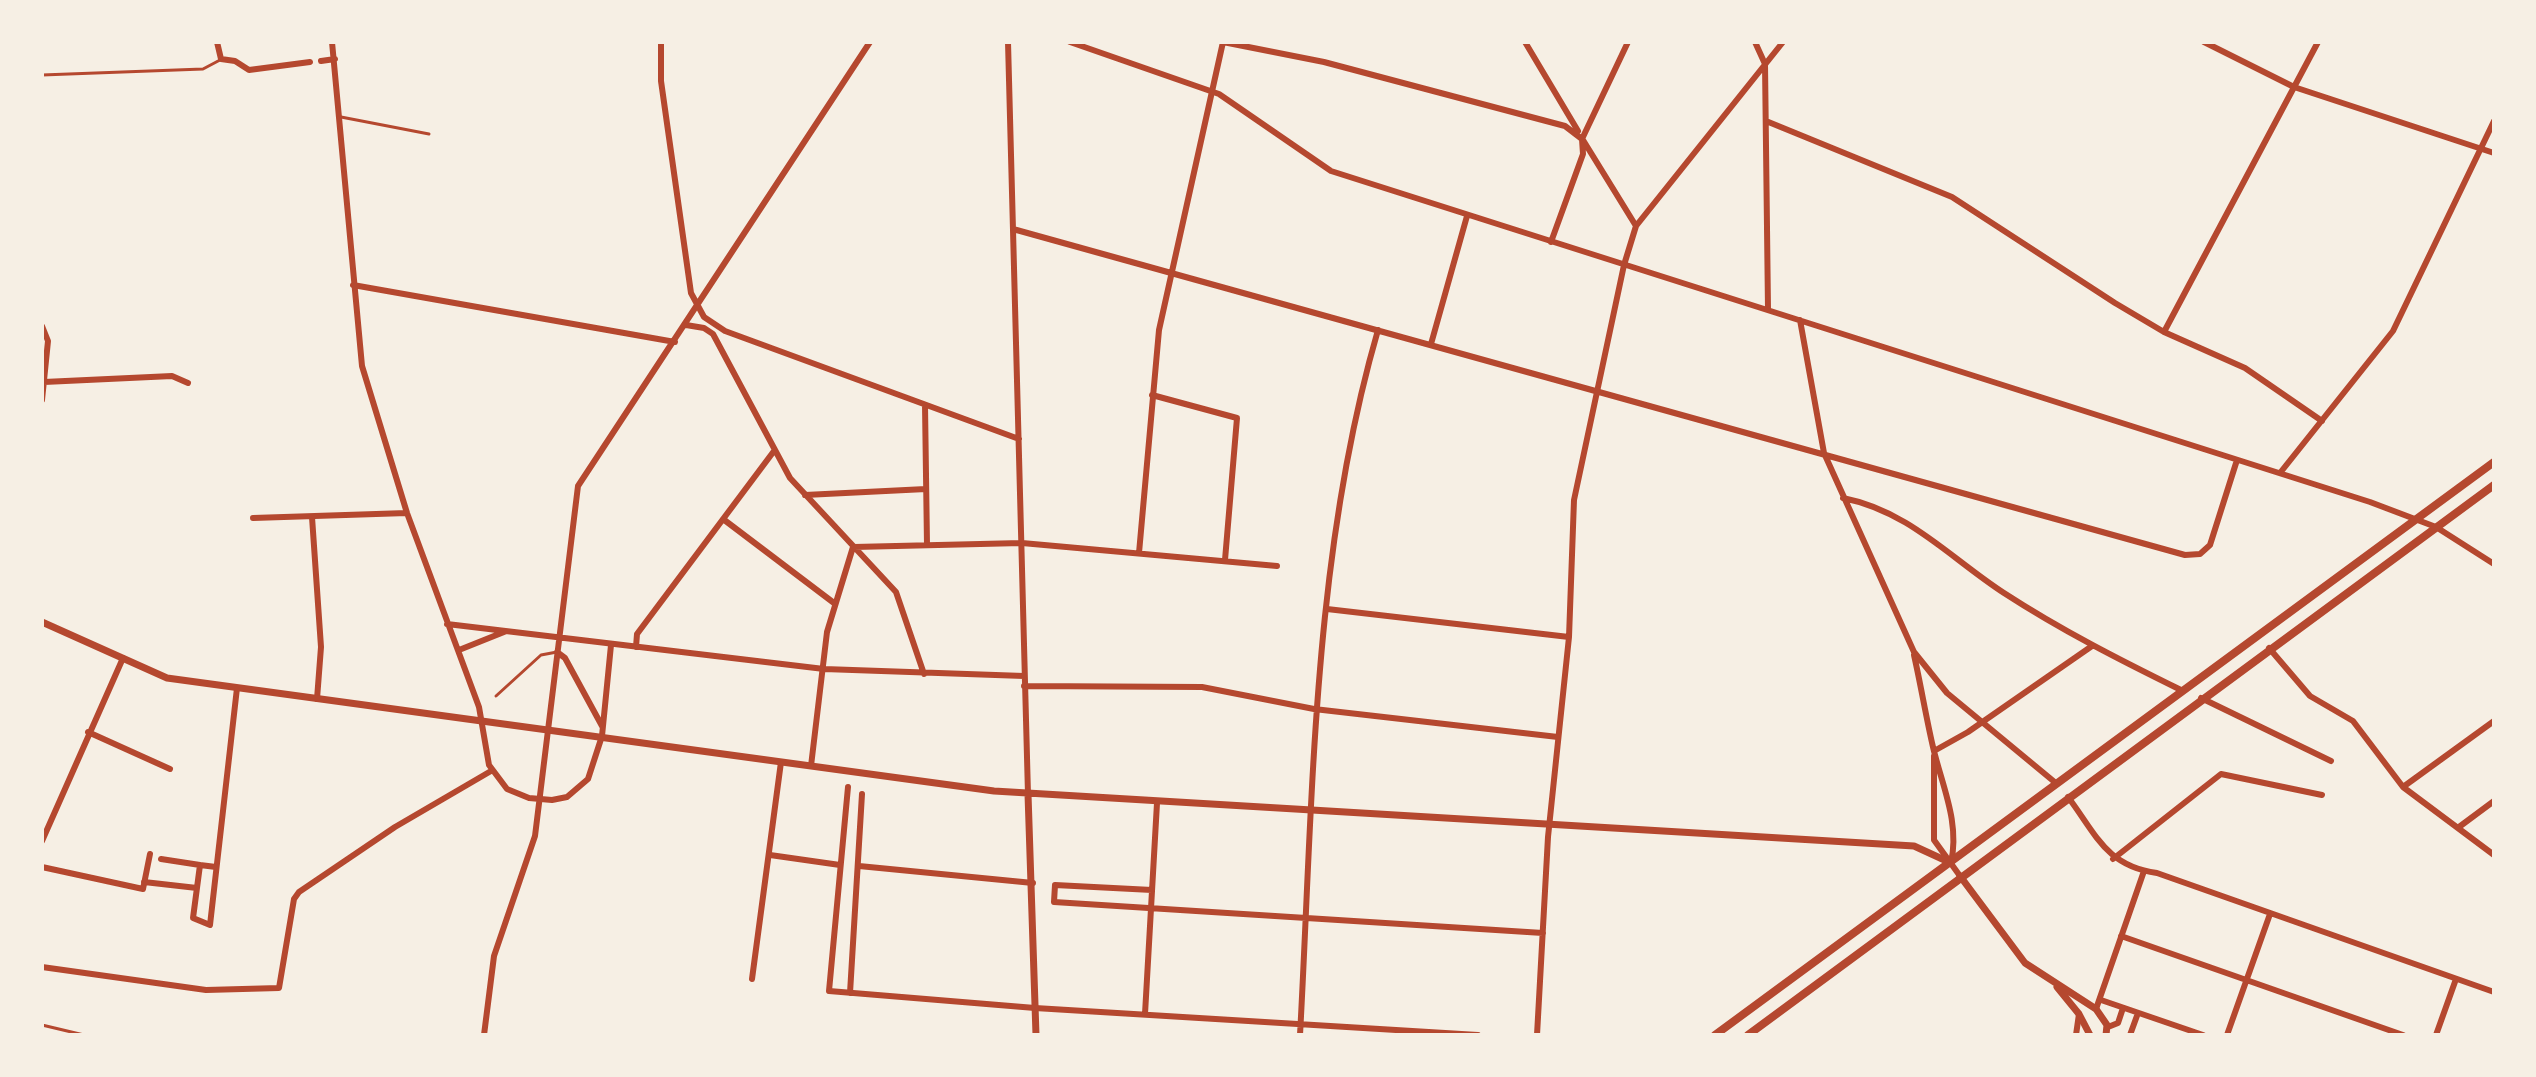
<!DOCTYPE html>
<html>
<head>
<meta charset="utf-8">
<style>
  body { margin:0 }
  #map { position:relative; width:2536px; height:1077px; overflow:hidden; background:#f6efe4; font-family:Lato,sans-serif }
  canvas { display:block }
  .frame { position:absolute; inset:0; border:44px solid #f6efe4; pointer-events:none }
</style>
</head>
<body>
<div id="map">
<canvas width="2536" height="1077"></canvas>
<div class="frame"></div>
</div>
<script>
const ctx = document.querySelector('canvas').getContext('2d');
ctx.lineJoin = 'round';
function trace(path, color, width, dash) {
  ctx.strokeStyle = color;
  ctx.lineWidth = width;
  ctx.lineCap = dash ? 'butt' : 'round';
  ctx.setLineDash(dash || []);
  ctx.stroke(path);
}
trace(new Path2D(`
  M 42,75 L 203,69 L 220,60
  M 341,117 L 429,134
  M 496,696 L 541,655 L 557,652
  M 42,1025 L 84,1035`), '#b5482f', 3);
trace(new Path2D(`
  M 217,42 L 221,59 L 235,61 L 249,70 L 310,62
  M 332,42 L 362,366 L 407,513 L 479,707 L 489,765 L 507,789 L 529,798 L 552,800 L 567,797 L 588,779 L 602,736 L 611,645
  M 661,42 L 661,81 L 691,293 L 704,317 L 725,331 L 1019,439
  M 1008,42 L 1028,794
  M 1070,42 L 1219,94 L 1331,171 L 2370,502 L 2436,527 L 2494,564
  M 1525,42 L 1578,131
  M 1755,42 L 1765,64 L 1768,309
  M 2204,42 L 2294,87 L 2494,153
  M 321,61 L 335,59
  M 1766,121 L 1952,197 L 2115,303 L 2164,332 L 2245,368 L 2322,421
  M 1583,140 L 1636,226
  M 1013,229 L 2185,555 L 2200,554 L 2210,545 L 2237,460
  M 1551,242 L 1583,154 L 1582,139 L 1628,42
  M 353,285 L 675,342
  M 1800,320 L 1824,453 L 1914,652 L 1947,693 L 2057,784
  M 686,325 L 704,328 L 713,334 L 790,478 L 896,592 L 924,674
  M 42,326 L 48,341 L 42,400
  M 2164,332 L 2318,42
  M 1431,344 L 1467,216
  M 44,382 L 172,376 L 188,383
  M 1152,395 L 1237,418 L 1225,560
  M 925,405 L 927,545
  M 2280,473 L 2393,331 L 2494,121
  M 805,495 L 926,489
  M 1843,498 C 1909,511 1950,558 2004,593 C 2061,630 2120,660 2181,690
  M 312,517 L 321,647 L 317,699
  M 253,518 L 407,513
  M 723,519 L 834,603
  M 854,547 L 1022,543 L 1277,566
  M 1139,553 L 1159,330 L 1223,42 L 1324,62 L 1565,126 L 1582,139
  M 1327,609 L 1569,637
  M 447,624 L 824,669 L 1024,676
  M 636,647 L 637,634 L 774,451
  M 2269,648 L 2310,696 L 2353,721 L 2403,787 L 2494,855
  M 459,650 L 504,632
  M 557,652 L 565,658 L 602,726
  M 1914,655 C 1921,686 1926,717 1933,747 C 1942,786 1960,822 1951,863
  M 1024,686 L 1202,687 L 1314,709 L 1558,737
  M 2201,698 L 2331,761
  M 88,732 L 170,769
  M 1934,751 L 1968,732 L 2092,646
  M 1934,756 L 1934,840 L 1960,876
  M 811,766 L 827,632 L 853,547
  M 848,787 L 829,991 L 1035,1008 L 1478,1035
  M 2403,787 L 2494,721
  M 2068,797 C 2096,834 2106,866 2157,873 L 2494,992
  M 2459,827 L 2494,801
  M 42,841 L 123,658
  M 770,855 L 840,865
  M 161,859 L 200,865
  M 2113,859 L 2221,774 L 2322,795
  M 859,866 L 1033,883
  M 42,867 L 143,889 L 150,854
  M 216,867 L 200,865 L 193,918 L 210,925 L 237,688
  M 144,882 L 197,888
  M 1152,890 L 1055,885 L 1054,902 L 1543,933
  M 2121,936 L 2403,1035
  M 42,967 L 206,990 L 279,988 L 294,899 L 299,892 L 395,827 L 491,771
  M 752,979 L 781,762
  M 850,993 L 862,794
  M 2101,1000 L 2203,1035
  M 2096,1009 L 2144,871
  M 1145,1014 L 1157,803
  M 2108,1027 L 2118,1023 L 2123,1008
  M 484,1035 L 494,956 L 535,836 L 578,486 L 870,42
  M 1300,1035 C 1313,801 1312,557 1378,330
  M 1537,1035 L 1548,837 L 1569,637 L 1574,500 L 1624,265 L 1636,226 L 1783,42
  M 2076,1035 L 2079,1014
  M 2130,1035 L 2138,1013
  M 2227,1035 L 2270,914
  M 2436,1035 L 2456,979`), '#b5482f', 6);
trace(new Path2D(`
  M 42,622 L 167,678 L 994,791 L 1914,846 L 1951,863
  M 1028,794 L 1036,1035
  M 1960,876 L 2025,963 L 2096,1009 L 2107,1025 L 2106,1035
  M 2057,987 L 2079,1014 L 2090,1035`), '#b5482f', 7);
trace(new Path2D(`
  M 1715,1035 L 2494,462
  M 1748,1035 L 2494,485`), '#b5482f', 8);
</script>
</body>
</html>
